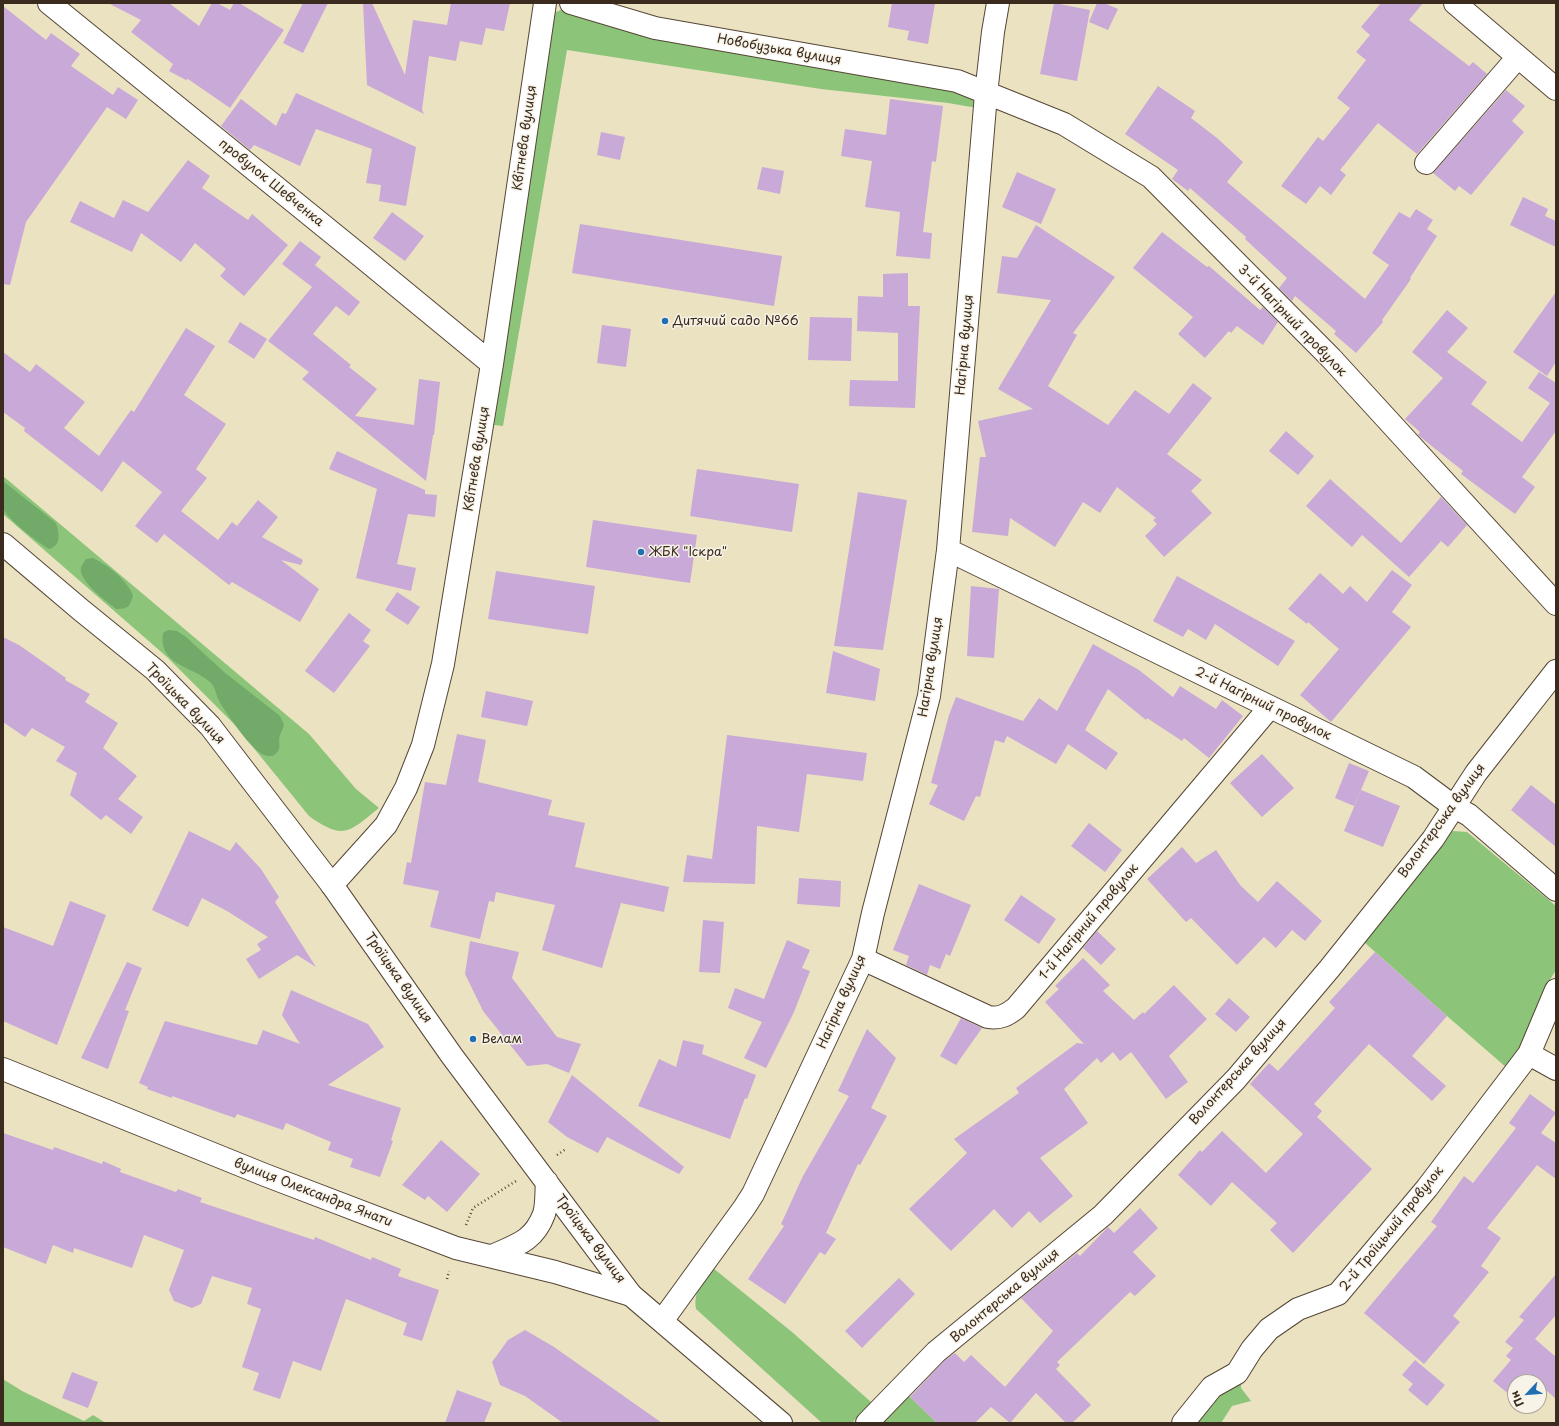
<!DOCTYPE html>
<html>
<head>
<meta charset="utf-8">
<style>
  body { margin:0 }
  #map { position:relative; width:1559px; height:1426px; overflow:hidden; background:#ebe2c1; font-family:"Playpen Sans",sans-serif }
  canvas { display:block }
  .frame { position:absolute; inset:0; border:4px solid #3b2a1e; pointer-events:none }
  .north { position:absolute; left:1507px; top:1374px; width:40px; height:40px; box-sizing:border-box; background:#f7f3e8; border:1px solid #aca397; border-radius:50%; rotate:244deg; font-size:11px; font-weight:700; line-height:16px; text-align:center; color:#3b2a1e }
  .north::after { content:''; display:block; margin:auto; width:14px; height:18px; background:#1f6fb2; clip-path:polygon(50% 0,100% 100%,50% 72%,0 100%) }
</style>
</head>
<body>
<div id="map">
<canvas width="1559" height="1426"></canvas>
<div class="frame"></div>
<div class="north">Пн</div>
</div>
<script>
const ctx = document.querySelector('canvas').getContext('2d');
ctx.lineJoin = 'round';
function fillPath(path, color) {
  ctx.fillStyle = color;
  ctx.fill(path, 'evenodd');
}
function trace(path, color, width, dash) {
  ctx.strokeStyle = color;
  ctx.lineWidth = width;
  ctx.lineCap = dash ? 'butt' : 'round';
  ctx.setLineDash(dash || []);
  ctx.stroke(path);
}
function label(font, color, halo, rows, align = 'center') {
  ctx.font = font + ' "Playpen Sans",sans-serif';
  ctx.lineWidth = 3;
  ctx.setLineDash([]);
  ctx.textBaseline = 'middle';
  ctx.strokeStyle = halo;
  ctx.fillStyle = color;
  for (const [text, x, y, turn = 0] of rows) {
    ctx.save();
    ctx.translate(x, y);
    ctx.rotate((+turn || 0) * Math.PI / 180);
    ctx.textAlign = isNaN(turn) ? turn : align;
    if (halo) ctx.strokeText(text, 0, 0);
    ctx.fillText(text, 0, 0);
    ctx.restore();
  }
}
fillPath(new Path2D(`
  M 563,9 L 970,94 L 977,102 L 977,108 L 948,103 L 821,89 L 567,50 L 503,426 L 494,425 L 551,17 L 556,12 Z
  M 3,476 L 309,734 L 356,789 L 379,808 C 349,832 344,841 309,816 L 235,725 L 167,657 L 3,514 Z
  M 1453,831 L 1467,832 L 1556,906 L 1556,970 L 1548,983 L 1521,1049 L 1507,1068 L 1447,1016 L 1364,942 L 1440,840 Z
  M 713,1268 L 792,1332 L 871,1402 L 852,1423 L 822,1423 L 696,1309 C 693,1291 703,1281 713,1268 Z
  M 1242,1376 L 1241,1388 L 1251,1401 L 1232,1406 L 1221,1423 L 1191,1423 L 1215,1391 Z
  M 3,1379 L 22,1391 L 84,1421 L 93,1415 L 106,1423 L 3,1423 Z
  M 909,1396 L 937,1423 L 883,1423 Z`), '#8cc579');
fillPath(new Path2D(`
  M 3,481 L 56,523 C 59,533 62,545 49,549 C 39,543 5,518 3,507 C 2,499 3,489 3,481 Z
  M 93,558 C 109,566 125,578 133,595 C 130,606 129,609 116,609 C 106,601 78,581 81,567 C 82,565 85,561 86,559 Z
  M 168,630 L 177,631 L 186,637 L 224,672 L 280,716 L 284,725 C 283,729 281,732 280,735 C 277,745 284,748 273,756 C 271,756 266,756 264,755 C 251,750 227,714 219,701 C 216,695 215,686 210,682 C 193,666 158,666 163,633 Z`), '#71aa69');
fillPath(new Path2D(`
  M 108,3 L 169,3 L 199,26 L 212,3 L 217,3 L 230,10 L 234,3 L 239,3 L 284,30 L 230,108 L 188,79 L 186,80 L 169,71 L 173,64 L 131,32 L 141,20 Z
  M 303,3 L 328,3 L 303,53 L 283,43 Z
  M 363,3 L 372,3 L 405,75 L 413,20 L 447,25 L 451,3 L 510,3 L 504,31 L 486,28 L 482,45 L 460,41 L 456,61 L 429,56 L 422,110 L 424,114 L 367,85 Z
  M 892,3 L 935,3 L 928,44 L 907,40 L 909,31 L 888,27 Z
  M 1054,3 L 1090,10 L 1077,81 L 1040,74 Z
  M 1097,3 L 1104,3 L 1118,9 L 1108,30 L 1089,22 Z
  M 1381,3 L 1423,3 L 1409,20 L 1469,66 L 1473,62 L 1487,74 L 1417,154 L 1378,123 L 1340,170 L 1346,175 L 1331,195 L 1320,186 L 1306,204 L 1281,186 L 1318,137 L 1323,141 L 1350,108 L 1337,98 L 1366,60 L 1356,52 L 1370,35 L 1361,27 Z
  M 3,6 L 46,40 L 51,33 L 80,54 L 71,66 L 113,95 L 118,87 L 138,100 L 126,119 L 107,107 L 26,222 L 10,285 L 3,284 Z
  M 1158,86 L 1195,111 L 1191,118 L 1217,138 L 1243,162 L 1227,182 L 1365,299 L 1389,265 L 1372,253 L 1399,212 L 1410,218 L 1416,209 L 1433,220 L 1427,229 L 1437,236 L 1410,278 L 1411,279 L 1382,320 L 1383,322 L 1356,353 L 1334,334 L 1336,331 L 1295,296 L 1292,301 L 1279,288 L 1287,278 L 1245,239 L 1246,237 L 1190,188 L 1188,191 L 1172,179 L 1178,170 L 1125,134 Z
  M 1506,90 L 1525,106 L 1512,121 L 1524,132 L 1471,195 L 1459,186 L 1455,191 L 1433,173 Z
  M 296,93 L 416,147 L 406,206 L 379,201 L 381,185 L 366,183 L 372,149 L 316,129 L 300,166 L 254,145 L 250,150 L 221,126 L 241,99 L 276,126 L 282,113 L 286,114 Z
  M 890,99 L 943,106 L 936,162 L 932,161 L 923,232 L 932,233 L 930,259 L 896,256 L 900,212 L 865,207 L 872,161 L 841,156 L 845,129 L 886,135 Z
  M 601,132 L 625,137 L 620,160 L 597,155 Z
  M 188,160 L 210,176 L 202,188 L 248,220 L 252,214 L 288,245 L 244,296 L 220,276 L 226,269 L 195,243 L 181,262 L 141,233 L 132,252 L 70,222 L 80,201 L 114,218 L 123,200 L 148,212 Z
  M 762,167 L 784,171 L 780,194 L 757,189 Z
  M 1017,172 L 1056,189 L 1041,224 L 1002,207 Z
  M 1523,197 L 1548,209 L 1545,216 L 1556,221 L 1556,247 L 1510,225 Z
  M 392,212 L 424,236 L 405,261 L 373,238 Z
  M 580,224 L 782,256 L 774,306 L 572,273 Z
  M 1036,225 L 1115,277 L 1073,333 L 1077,335 L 1048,386 L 1108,425 L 1135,390 L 1169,414 L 1193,383 L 1212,398 L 1167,454 L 1202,480 L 1191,491 L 1212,513 L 1164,557 L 1145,536 L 1157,524 L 1153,520 L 1156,518 L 1117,487 L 1100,513 L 1083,502 L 1055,547 L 1010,518 L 1008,536 L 972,532 L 980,457 L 986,457 L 978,421 L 1033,409 L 998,389 L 1051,300 L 997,293 L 1002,256 L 1017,258 Z
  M 1162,232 L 1207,267 L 1209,266 L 1260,310 L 1263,307 L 1278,322 L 1263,345 L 1237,326 L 1231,333 L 1229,331 L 1205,358 L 1178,334 L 1193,317 L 1133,268 Z
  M 300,241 L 321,257 L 315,265 L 360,302 L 349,316 L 336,306 L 313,334 L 351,365 L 349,367 L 377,389 L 355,416 L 414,425 L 419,379 L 440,382 L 434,435 L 433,435 L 426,481 L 302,379 L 309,372 L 268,341 L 312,287 L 282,264 Z
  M 908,273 L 908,306 L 920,306 L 915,408 L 849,406 L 850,380 L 898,381 L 898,333 L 857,331 L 858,296 L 883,297 L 883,274 Z
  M 1556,292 L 1556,362 L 1547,376 L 1513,352 Z
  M 1447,310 L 1468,328 L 1447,352 L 1487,382 L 1471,404 L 1522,442 L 1550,403 L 1528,388 L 1539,372 L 1556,383 L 1556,431 L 1522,477 L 1535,487 L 1515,514 L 1461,474 L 1463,471 L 1418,435 L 1420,432 L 1405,419 L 1443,378 L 1412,352 Z
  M 810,317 L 852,318 L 851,361 L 808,360 Z
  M 240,322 L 267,339 L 254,359 L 228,342 Z
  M 602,325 L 631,329 L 626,367 L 597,363 Z
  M 186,328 L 215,346 L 184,395 L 226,424 L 196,469 L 207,478 L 181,511 L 218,540 L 232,522 L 237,526 L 258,500 L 278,517 L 262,537 L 303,560 L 301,565 L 281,560 L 319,589 L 300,622 L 232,582 L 229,585 L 164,534 L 157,543 L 135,526 L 162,492 L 123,461 L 102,492 L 24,431 L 25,428 L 3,412 L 3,352 L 30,372 L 36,364 L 85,402 L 64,428 L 99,456 L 131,410 L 134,412 Z
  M 1286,431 L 1314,456 L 1298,475 L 1269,451 Z
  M 337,451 L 425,490 L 425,494 L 437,495 L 435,517 L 408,514 L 397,564 L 416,568 L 411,591 L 356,578 L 377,489 L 329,469 Z
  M 697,469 L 799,484 L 792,532 L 690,516 Z
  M 1330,479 L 1401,543 L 1441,497 L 1467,525 L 1448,547 L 1441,541 L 1409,577 L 1362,535 L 1352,547 L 1306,506 Z
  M 858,492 L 907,500 L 883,650 L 834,646 Z
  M 593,520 L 697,535 L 690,583 L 586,567 Z
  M 1392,570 L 1412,585 L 1392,612 L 1411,627 L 1331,722 L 1300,695 L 1339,649 L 1308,622 L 1307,624 L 1288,609 L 1320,573 L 1343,594 L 1350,586 L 1367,602 Z
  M 496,571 L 595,586 L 588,634 L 488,619 Z
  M 1177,576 L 1295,641 L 1278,666 L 1215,624 L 1206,640 L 1188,629 L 1183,637 L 1153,621 Z
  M 971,586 L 999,589 L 994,658 L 967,656 Z
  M 397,592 L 420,607 L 408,625 L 385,610 Z
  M 349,613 L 371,630 L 363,641 L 370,646 L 334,693 L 305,671 Z
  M 3,637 L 19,645 L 66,678 L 65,680 L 90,694 L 85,702 L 118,723 L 103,748 L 137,776 L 118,799 L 143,817 L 131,834 L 106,815 L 101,820 L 70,795 L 77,773 L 56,761 L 65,747 L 32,728 L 25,737 L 3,722 Z
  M 1093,644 L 1139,670 L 1173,697 L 1180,686 L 1216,709 L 1222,700 L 1243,716 L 1209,758 L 1184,738 L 1182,741 L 1147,718 L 1146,720 L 1108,689 L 1085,730 L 1118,753 L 1106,770 L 1068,744 L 1056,764 L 1007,736 L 1004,743 L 995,740 L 980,797 L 976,796 L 964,821 L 929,804 L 938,785 L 931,783 L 949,715 L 956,697 L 1023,721 L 1039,698 L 1057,711 Z
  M 833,651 L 880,669 L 875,701 L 826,693 Z
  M 486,691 L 533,701 L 527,726 L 481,717 Z
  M 457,734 L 486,740 L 478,782 L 552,800 L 548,815 L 585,823 L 575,867 L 669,887 L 664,912 L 621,903 L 602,968 L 542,950 L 555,905 L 496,892 L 494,902 L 489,901 L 480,939 L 430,927 L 439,891 L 403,884 L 407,862 L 411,863 L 425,782 L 446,785 Z
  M 727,735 L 867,753 L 863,781 L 807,774 L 799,832 L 757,826 L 755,884 L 683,882 L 687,855 L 712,859 Z
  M 1262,754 L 1294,788 L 1262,817 L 1230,783 Z
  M 1349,763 L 1369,771 L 1354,806 L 1335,798 Z
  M 1531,785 L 1556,805 L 1556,847 L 1511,810 Z
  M 1361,790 L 1400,806 L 1383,847 L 1344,831 Z
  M 1089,823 L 1122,850 L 1105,872 L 1071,846 Z
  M 189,831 L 230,851 L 236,842 L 261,869 L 279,897 L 275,902 L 316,967 L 297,955 L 259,979 L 246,959 L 261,950 L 257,944 L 268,937 L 227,911 L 202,898 L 188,927 L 152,910 Z
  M 1182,847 L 1196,863 L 1216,850 L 1240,885 L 1258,902 L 1277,881 L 1322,921 L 1305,941 L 1292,930 L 1276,948 L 1264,937 L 1237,965 L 1191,918 L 1186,922 L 1147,879 Z
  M 799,878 L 841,881 L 840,907 L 797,904 Z
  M 919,884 L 971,905 L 950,956 L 946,954 L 940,969 L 930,965 L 927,975 L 906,965 L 909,956 L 893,950 Z
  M 1021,895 L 1056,919 L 1039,944 L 1004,920 Z
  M 70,901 L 106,915 L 57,1045 L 3,1021 L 3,927 L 53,946 Z
  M 703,920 L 724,922 L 720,973 L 699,972 Z
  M 1097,931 L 1116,949 L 1101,965 L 1083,948 Z
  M 787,940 L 810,950 L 802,968 L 810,971 L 794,1012 L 766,1068 L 744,1058 L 762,1022 L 728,1008 L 735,988 L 764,999 Z
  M 470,941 L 519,952 L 512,978 L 557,1037 L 581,1044 L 569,1073 L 547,1064 L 527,1066 L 483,1011 L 465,974 Z
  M 1375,952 L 1447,1016 L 1412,1056 L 1446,1086 L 1432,1101 L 1369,1044 L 1314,1104 L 1322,1111 L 1317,1117 L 1372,1169 L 1293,1253 L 1270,1230 L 1277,1223 L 1232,1182 L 1211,1206 L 1178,1175 L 1200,1150 L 1202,1152 L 1222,1131 L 1266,1173 L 1303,1134 L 1250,1084 L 1269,1063 L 1278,1071 L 1335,1008 L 1329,1002 Z
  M 1083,958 L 1110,985 L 1103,991 L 1134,1020 L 1143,1012 L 1144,1014 L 1174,985 L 1207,1019 L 1169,1056 L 1188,1082 L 1166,1099 L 1131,1052 L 1120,1061 L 1113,1052 L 1101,1063 L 1097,1058 L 1064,1089 L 1088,1123 L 1040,1158 L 1073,1196 L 1040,1223 L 1029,1211 L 1012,1228 L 994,1209 L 951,1251 L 909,1209 L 967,1153 L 954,1139 L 1019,1093 L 1016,1088 L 1077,1043 L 1084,1044 L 1045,1002 L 1059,989 L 1055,986 Z
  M 127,962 L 142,968 L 125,1010 L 129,1011 L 108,1069 L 81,1058 Z
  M 291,990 L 368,1024 L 384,1047 L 328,1085 L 401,1108 L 391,1140 L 393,1141 L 380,1177 L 350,1167 L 353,1159 L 328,1150 L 331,1142 L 286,1123 L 283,1130 L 237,1114 L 235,1118 L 172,1096 L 172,1098 L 147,1089 L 148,1087 L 139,1083 L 165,1021 L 257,1045 L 263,1030 L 300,1044 L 282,1015 Z
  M 1229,998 L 1250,1017 L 1236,1032 L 1215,1014 Z
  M 961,1018 L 982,1028 L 956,1065 L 940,1056 Z
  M 867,1029 L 896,1058 L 871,1108 L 887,1116 L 860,1165 L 858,1164 L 826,1233 L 836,1239 L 825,1255 L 820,1252 L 785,1304 L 748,1279 L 784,1226 L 781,1224 L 803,1176 L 849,1096 L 838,1091 Z
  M 683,1040 L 704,1045 L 702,1054 L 756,1075 L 747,1099 L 745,1098 L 730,1139 L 638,1106 L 659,1059 L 676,1067 Z
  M 572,1075 L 684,1167 L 679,1174 L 607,1137 L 598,1153 L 567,1137 L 548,1122 Z
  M 1530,1094 L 1556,1113 L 1541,1133 L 1556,1143 L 1556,1179 L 1537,1165 L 1487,1228 L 1501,1238 L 1481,1266 L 1489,1272 L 1453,1316 L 1460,1322 L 1424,1364 L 1364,1313 L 1437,1226 L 1431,1222 L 1464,1176 L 1473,1183 L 1516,1128 L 1509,1123 Z
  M 3,1133 L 53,1150 L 54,1147 L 102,1164 L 103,1161 L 121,1169 L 120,1172 L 176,1192 L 178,1189 L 202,1198 L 200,1202 L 314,1240 L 315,1237 L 371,1260 L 372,1257 L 401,1269 L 398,1276 L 439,1290 L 422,1341 L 403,1335 L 407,1323 L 346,1299 L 321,1371 L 293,1361 L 280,1399 L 253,1390 L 259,1373 L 242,1367 L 261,1309 L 247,1304 L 252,1288 L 212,1276 L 201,1304 L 192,1308 L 174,1301 L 169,1290 L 184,1250 L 144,1235 L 132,1268 L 74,1248 L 73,1253 L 53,1245 L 46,1264 L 3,1247 Z
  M 441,1140 L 480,1174 L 447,1212 L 428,1196 L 425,1200 L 402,1185 Z
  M 1140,1208 L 1158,1228 L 1133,1252 L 1156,1276 L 1135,1296 L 1130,1292 L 1057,1362 L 1060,1365 L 1056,1369 L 1091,1405 L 1072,1423 L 1066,1423 L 1036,1393 L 1010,1423 L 991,1407 L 975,1423 L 937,1423 L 910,1397 L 944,1361 L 955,1353 L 964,1362 L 971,1355 L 1005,1387 L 1053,1331 L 1021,1298 L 1077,1253 L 1080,1256 L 1108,1227 L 1114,1233 Z
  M 1556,1274 L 1556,1315 L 1535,1339 L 1556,1357 L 1556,1399 L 1539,1384 L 1539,1382 L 1536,1382 L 1529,1376 L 1524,1382 L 1515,1382 L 1515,1392 L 1511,1396 L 1493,1381 L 1511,1360 L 1506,1356 L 1513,1348 L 1505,1342 L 1524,1320 L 1519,1317 Z
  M 899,1278 L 915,1294 L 862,1348 L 845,1331 Z
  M 525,1330 L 554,1347 L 662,1423 L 563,1423 L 525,1396 L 500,1385 L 492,1362 L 508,1340 Z
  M 1415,1360 L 1445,1385 L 1427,1406 L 1408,1390 L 1413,1384 L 1402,1375 Z
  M 72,1372 L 98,1382 L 88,1408 L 62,1398 Z
  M 457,1390 L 492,1403 L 484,1423 L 445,1423 Z`), '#c9a9d7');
const minor = new Path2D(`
  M 49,3 L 362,257 L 492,364
  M 571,3 L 655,28 L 957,81 L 1064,124 L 1151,177 L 1331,358 L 1556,604
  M 1455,3 L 1556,89
  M 1426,163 L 1518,57
  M 948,550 L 1414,777 L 1453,806 L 1469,815 L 1556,890
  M 332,885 L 386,825 L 406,788 L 423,745 L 443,664 L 492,364 L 545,3
  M 863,959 L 988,1017 C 1000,1019 1007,1015 1016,1008 L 1270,707
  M 1529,1054 L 1556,1069
  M 3,1069 L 265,1175 L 456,1248 L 555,1272 L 631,1295
  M 662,1321 L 744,1208 L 753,1194 L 863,959 L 873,913 L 929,696 L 948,550 L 986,94 L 993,32 L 998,3
  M 867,1423 L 936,1352 L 1103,1215 L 1236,1079 L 1330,968 L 1433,839 L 1476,773 L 1556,671
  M 1183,1423 L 1212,1387 L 1237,1373 L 1252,1349 L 1269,1329 L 1298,1309 L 1338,1294 L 1427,1188 L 1529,1054 L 1556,990`);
const major = new Path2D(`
  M 3,544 L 81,610 L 155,670 L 210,726 L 332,885 L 452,1056 L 631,1295 L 781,1423
  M 492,1256 C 517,1245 534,1241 544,1214 C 547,1205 546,1192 547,1182`);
trace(minor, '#554636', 24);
trace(major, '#554636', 24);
trace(new Path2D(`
  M 557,1155 L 566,1149
  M 466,1225 L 473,1208 L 516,1181
  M 447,1279 L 449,1271`), '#554636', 2.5, [1, 3]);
trace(minor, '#fff', 22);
trace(major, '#fff', 22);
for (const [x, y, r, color] of [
  [665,321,4,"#1f6fb2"],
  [641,552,4,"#1f6fb2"],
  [473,1039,4,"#1f6fb2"]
]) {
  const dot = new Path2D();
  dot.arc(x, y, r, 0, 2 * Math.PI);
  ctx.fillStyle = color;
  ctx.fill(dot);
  trace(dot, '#f7f3e8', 1.5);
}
label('13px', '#3b2a1e', '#f7f3e8', [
  ["Новобузька вулиця",779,50,10],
  ["Квітнева вулиця",525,138,-82],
  ["провулок Шевченка",271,183,39],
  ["3-й Нагірний провулок",1292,321,46],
  ["Нагірна вулиця",965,345,-85],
  ["Квітнева вулиця",477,459,-81],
  ["Нагірна вулиця",931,667,-81],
  ["Троїцька вулиця",185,704,46],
  ["2-й Нагірний провулок",1263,704,26],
  ["Волонтерська вулиця",1442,821,-54],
  ["1-й Нагірний провулок",1089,922,-50],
  ["Троїцька вулиця",398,978,55],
  ["Нагірна вулиця",842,1002,-66],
  ["Волонтерська вулиця",1238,1072,-48],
  ["вулиця Олександра Янати",313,1193,21],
  ["2-й Троїцький провулок",1392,1229,-51],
  ["Троїцька вулиця",590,1239,53],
  ["Волонтерська вулиця",1005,1296,-40]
]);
label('13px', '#3b2a1e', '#f7f3e8', [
  ["Дитячий садо №66",673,321],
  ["ЖБК \"Іскра\"",649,552],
  ["Велам",481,1039]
], 'left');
</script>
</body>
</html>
